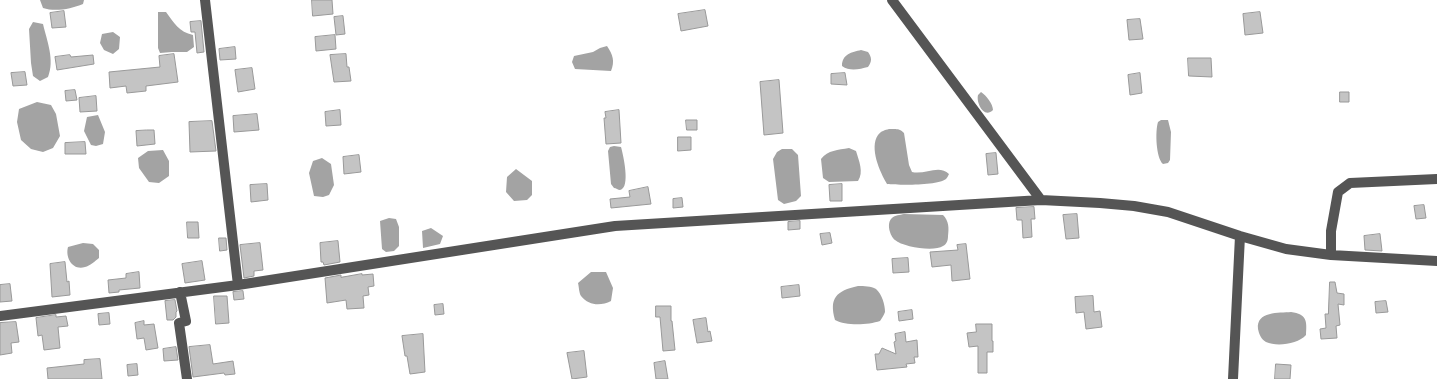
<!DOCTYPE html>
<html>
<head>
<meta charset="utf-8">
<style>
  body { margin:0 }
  canvas { display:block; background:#fff }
</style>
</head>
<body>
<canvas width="1437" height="379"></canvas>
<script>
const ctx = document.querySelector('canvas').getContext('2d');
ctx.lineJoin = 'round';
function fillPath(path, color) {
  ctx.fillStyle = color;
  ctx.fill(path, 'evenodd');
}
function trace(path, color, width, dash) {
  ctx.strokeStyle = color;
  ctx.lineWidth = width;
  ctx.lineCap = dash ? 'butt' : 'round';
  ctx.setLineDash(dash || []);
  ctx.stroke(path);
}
fillPath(new Path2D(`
  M 40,0 L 84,0 L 83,4 C 71,9 55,12 43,8 Z
  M 158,12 L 166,12 C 174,23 179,32 193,35 L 194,47 L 187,52 L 172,52 L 160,53 L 158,48 Z
  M 33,22 L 43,24 C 47,41 55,60 48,77 L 40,81 L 33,76 L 31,63 L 29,29 Z
  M 113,32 L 120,37 L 119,49 L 113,54 L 104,50 L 100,43 L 102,34 Z
  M 607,46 C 613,55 615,61 611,71 L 575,69 L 572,62 L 574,56 L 593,52 L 600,48 Z
  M 861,50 L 868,52 C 872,58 872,61 868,67 C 860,69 850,72 842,66 C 842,54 852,52 861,50 Z
  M 981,92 C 986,95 993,104 993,110 C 984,119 976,103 978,95 Z
  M 37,102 L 51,105 L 56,114 L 60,136 L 53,148 L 43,152 L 31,149 L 21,140 L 17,122 L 19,109 Z
  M 98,115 L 105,132 L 103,144 L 96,146 L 91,145 L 84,131 L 87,117 Z
  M 1161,120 L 1168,120 L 1171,132 L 1170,160 L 1168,163 L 1163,164 C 1156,158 1155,131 1158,122 Z
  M 889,129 C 895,129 900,128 904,133 L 909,165 L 912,172 C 925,175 939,164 949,174 C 948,176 947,178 946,179 C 937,186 898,185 887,184 C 880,172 869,148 878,135 C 881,131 885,130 889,129 Z
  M 614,146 L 621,147 C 623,154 631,188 620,190 C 618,190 616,188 614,188 L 611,184 L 608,151 L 610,147 Z
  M 849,148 L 856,151 C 859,161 864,172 858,181 L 829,182 L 823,178 L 821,159 C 828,150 838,150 849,148 Z
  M 782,149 L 792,149 L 798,155 L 801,196 L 796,201 L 784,204 L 778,200 L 773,159 L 777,152 Z
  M 163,150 L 169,161 L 169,176 L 159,183 L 149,182 L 139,168 L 138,158 L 148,151 Z
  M 322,158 L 331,164 L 334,185 L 329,195 L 323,197 L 314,196 L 309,173 L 313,161 Z
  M 516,169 L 532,181 L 532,195 L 527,200 L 514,201 L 506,192 L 507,177 Z
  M 904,214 L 943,215 C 949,221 949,228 948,236 C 948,240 947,244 943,246 C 934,252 903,247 895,240 C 890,236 886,223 892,218 C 895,215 900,215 904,214 Z
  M 389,218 L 396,219 L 399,227 L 399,246 L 394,251 L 386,252 L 382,249 L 380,221 Z
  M 431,228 L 443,236 L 440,244 L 423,248 L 422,231 Z
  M 83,243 L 93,244 L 99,250 L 99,258 C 95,261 90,266 85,267 C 73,271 65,258 68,247 Z
  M 591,272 L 606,272 L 613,288 L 611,301 C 601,306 589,306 581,296 C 579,293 579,287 578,283 Z
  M 858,286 C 864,286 871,286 876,289 C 882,294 885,305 885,312 C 884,315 882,318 880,321 C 868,325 846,326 835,320 C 829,298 836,291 858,286 Z
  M 1291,312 C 1307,314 1307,321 1306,335 C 1298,344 1277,347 1266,342 C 1261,339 1259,334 1258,329 C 1256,311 1279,313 1291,312 Z`), '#a3a3a3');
const building = new Path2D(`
  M 312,0 L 332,0 L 333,14 L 313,16 Z
  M 705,10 L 708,26 L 681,31 L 678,14 Z
  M 64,11 L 66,27 L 52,28 L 50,13 Z
  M 1260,12 L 1263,33 L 1245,35 L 1243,14 Z
  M 343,16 L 345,34 L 336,35 L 334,17 Z
  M 1140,19 L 1143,39 L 1129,40 L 1127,20 Z
  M 201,21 L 204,52 L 197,53 L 195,32 L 191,32 L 190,22 Z
  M 335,35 L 336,49 L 316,51 L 315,37 Z
  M 235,47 L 236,59 L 220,60 L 219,49 Z
  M 174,54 L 178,82 L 146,86 L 146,91 L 127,93 L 126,86 L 110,88 L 109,72 L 160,67 L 159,56 Z
  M 346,54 L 347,67 L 349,67 L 351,81 L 334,82 L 330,55 Z
  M 70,55 L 71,57 L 93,55 L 94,64 L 57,70 L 55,57 Z
  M 1188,58 L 1211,58 L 1212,77 L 1189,76 Z
  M 252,68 L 255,89 L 238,92 L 235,70 Z
  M 25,72 L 27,85 L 13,86 L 11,73 Z
  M 845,73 L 847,85 L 831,84 L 831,74 Z
  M 1140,73 L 1142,93 L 1130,95 L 1128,75 Z
  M 779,80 L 783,133 L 764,135 L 760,82 Z
  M 75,90 L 77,100 L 66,101 L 65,91 Z
  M 1340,92 L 1349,92 L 1349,102 L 1340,102 Z
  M 96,96 L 97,111 L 80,112 L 79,98 Z
  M 340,110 L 341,125 L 326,126 L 325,112 Z
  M 619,110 L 621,143 L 606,144 L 604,118 L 606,118 L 605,112 Z
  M 257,114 L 259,130 L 234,132 L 233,116 Z
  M 686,120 L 697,120 L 697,130 L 687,130 Z
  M 212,121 L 216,151 L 190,152 L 189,122 Z
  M 147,130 L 154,130 L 155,144 L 137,146 L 136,131 Z
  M 678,137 L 691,137 L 691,150 L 678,151 Z
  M 85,142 L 86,154 L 65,154 L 65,143 Z
  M 996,153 L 998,174 L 988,175 L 986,154 Z
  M 359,155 L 361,172 L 344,174 L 343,157 Z
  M 267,184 L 268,200 L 251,202 L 250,185 Z
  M 842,184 L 842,201 L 830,201 L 829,185 Z
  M 648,187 L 651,204 L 611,208 L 610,199 L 630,197 L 629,191 Z
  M 682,198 L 683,207 L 673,208 L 673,199 Z
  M 1424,205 L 1426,218 L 1416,219 L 1414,206 Z
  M 1034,207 L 1035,219 L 1031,219 L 1032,237 L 1023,238 L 1022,220 L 1017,220 L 1016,208 Z
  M 1077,214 L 1079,238 L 1066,239 L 1063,215 Z
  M 800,221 L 800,229 L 788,230 L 788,222 Z
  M 187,222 L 198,222 L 199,238 L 188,238 Z
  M 830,233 L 832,243 L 822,245 L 820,234 Z
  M 1380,234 L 1382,251 L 1365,250 L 1364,236 Z
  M 219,238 L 226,238 L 227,250 L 220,251 Z
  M 338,241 L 340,262 L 324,265 L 323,262 L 321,262 L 320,243 Z
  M 260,243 L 263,270 L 254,271 L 254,276 L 244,278 L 240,245 Z
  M 966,244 L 970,279 L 952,281 L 951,265 L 932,267 L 930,252 L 958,250 L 957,245 Z
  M 908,258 L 909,272 L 893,273 L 892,259 Z
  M 202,261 L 205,280 L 185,283 L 182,264 Z
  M 65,262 L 67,282 L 69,281 L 70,295 L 52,297 L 50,264 Z
  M 139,272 L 140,288 L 119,290 L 119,292 L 109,293 L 108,280 L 126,278 L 126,274 Z
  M 362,274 L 362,275 L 373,274 L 374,286 L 368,287 L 369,295 L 363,296 L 364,308 L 347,309 L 346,300 L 327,303 L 325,278 L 341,275 L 341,277 Z
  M 1330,282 L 1335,282 L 1337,293 L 1344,294 L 1344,305 L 1338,304 L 1340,325 L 1336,326 L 1337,338 L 1321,339 L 1320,329 L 1326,328 L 1325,314 L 1328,314 Z
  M 10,284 L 12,301 L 0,302 L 0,285 Z
  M 799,285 L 800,296 L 782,298 L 781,287 Z
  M 243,291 L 244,299 L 234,300 L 233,292 Z
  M 214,296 L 227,296 L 229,323 L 216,324 Z
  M 1093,296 L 1094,312 L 1100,311 L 1102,327 L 1086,329 L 1084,312 L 1076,313 L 1075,297 Z
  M 175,300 L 177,311 L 176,312 L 176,317 L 173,320 L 167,320 L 165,301 Z
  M 1386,301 L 1388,312 L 1376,313 L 1375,302 Z
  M 443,304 L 444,314 L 435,315 L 434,305 Z
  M 656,306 L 671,306 L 671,321 L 672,321 L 675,350 L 663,351 L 660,317 L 656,317 Z
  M 912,310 L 913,319 L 899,321 L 898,312 Z
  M 109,313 L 110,324 L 99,325 L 98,314 Z
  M 56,315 L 56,317 L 66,316 L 68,326 L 58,327 L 60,348 L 44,350 L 42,335 L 38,336 L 36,318 Z
  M 706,318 L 708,332 L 710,331 L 712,341 L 697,343 L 693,320 Z
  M 144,321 L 144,325 L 154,324 L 158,348 L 146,350 L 144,338 L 137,339 L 135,323 Z
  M 16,322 L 19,342 L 11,343 L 12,353 L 0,355 L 0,323 Z
  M 976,324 L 992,324 L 992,341 L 993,341 L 993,352 L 987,352 L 987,373 L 978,373 L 978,346 L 969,347 L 967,333 L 976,332 Z
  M 905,332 L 906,342 L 917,340 L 918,357 L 914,357 L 915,363 L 906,364 L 907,367 L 877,370 L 875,354 L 879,354 L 882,348 L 896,354 L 894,342 L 896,341 L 895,334 Z
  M 423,334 L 425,372 L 410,374 L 407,356 L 405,356 L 402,336 Z
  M 210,345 L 213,364 L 233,361 L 235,374 L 225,375 L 224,373 L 193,377 L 189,347 Z
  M 176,347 L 178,360 L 164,361 L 163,349 Z
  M 584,351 L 587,377 L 572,379 L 567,353 Z
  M 100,359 L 102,379 L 48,379 L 47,368 L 84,364 L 84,360 Z
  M 665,361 L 668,379 L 656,379 L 654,363 Z
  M 137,364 L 138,375 L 128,376 L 127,365 Z
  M 1276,364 L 1291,365 L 1290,379 L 1275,379 Z`);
fillPath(building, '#c4c4c4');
trace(building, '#999', 1);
trace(new Path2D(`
  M 205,0 L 238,285
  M 892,0 L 1041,200
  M 1331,255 L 1331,231 L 1338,192 L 1350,183 L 1437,179
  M 180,292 L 186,321 L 179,323 L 187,379
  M 0,316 L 238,285 L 615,226 L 1041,200 L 1100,203 L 1134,206 L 1168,212 L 1240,236 L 1286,249 L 1331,255 L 1437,261
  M 1233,379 L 1240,236`), '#555', 10);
</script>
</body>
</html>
